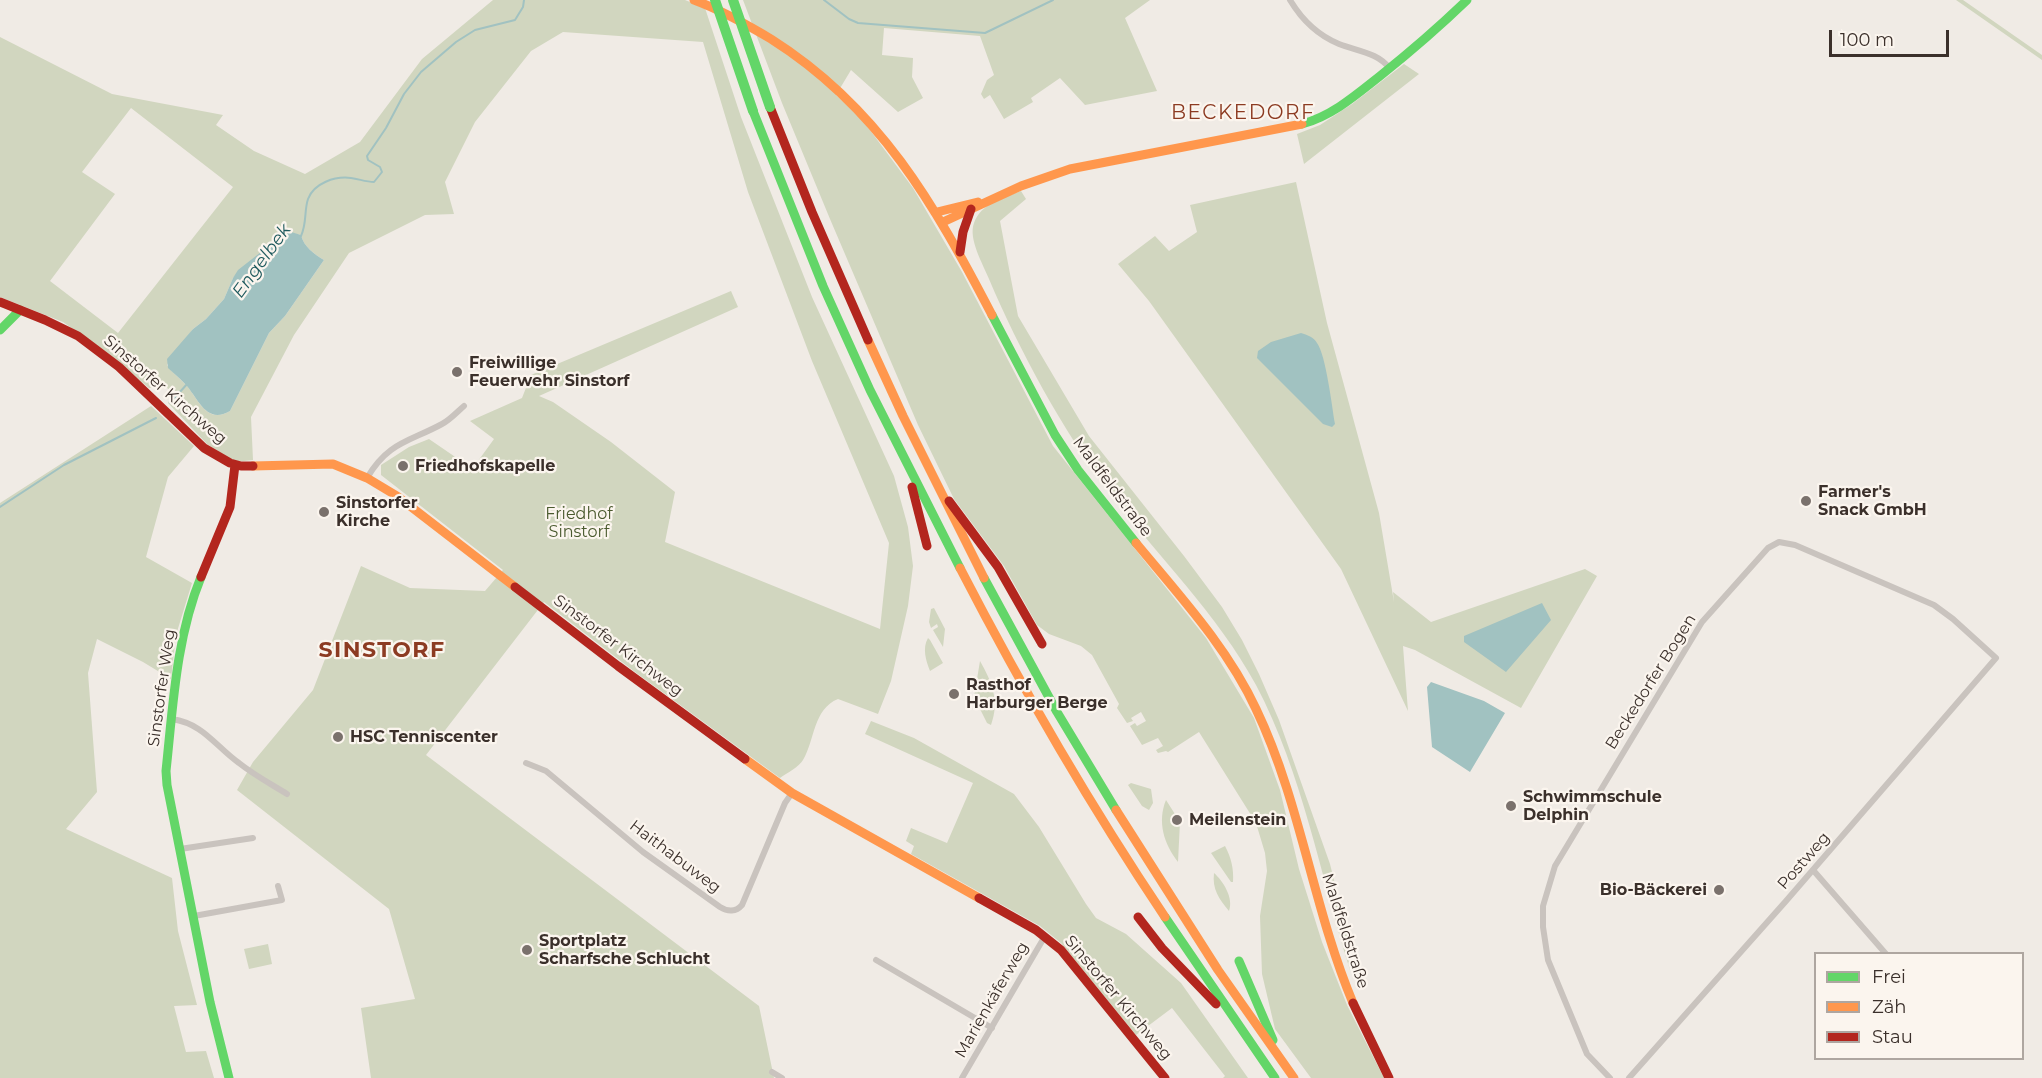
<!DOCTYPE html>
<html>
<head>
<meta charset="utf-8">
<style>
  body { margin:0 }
  #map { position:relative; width:2042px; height:1078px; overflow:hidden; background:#f0ebe5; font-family:Montserrat,sans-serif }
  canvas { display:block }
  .legend { position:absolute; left:1814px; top:952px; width:210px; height:108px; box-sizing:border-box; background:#fbf5ee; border:2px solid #aea6a0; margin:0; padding:8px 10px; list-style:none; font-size:18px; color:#3b302b }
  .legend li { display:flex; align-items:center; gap:12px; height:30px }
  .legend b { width:30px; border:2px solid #aea6a0 }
  .scale { position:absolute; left:1829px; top:30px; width:120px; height:27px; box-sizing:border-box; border:3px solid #3b302b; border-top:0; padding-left:8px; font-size:18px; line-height:21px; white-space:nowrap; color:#3b302b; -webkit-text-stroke:4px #fbf5ee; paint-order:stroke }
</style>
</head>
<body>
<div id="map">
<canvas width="2042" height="1078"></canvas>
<ul class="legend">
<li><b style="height:8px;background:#63d668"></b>Frei</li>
<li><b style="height:8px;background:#ff974d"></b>Zäh</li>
<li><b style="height:8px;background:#b3261e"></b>Stau</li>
</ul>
<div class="scale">100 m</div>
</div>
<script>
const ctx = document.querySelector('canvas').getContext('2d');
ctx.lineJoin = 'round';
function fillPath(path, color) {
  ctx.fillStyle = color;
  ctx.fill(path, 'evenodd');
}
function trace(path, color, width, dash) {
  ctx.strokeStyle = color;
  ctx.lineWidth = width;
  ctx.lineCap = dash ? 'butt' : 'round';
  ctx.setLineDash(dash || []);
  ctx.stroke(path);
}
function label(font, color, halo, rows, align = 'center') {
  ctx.font = font + ' Montserrat,sans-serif';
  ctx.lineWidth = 4.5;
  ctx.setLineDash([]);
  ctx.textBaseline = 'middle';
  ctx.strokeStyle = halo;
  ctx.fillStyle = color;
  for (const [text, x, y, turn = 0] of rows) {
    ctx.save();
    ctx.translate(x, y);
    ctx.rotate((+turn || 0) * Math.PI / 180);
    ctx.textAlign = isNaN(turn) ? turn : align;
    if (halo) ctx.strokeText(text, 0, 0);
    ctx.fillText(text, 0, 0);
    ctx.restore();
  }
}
fillPath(new Path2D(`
  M 493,0 L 685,0 L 705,8 L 741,117 L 812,297 L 894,476 L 908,527 L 913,566 L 908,606 L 891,681 L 878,714 L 838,699 C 813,709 815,740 803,760 C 799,767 787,773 780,778 L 635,672 L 544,602 L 426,755 L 759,1006 L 774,1078 L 371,1078 L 361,1008 L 415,999 L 389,909 L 237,790 L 253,762 L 313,690 L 361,566 L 410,588 L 485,591 L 503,570 L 381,475 L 381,465 L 409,447 L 429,439 L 467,465 L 478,461 L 494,439 L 470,421 L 522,398 L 531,375 L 731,291 L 738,307 L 539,396 L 553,402 L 611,442 L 675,492 L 665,542 L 880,629 L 889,543 L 812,361 L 748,192 L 703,42 L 563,32 L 531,51 L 475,122 L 445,182 L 454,214 L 425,215 L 349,253 L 294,335 L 251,417 L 253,460 L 235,462 L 207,444 L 168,403 L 173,393 L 166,387 L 149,388 L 103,350 L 63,322 L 0,297 L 0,37 L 112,94 L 223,115 L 216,125 L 254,151 L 305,174 L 360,142 L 422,59 ZM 131,108 L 233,187 L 118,333 L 50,281 L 115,194 L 82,172 ZM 292,233 L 301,235 C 304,247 314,254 324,260 L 285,316 L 269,333 L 230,411 C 207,425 198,399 187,386 C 180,378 172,373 167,365 L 193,329 L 206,319 L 224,299 L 233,278 Z
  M 743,0 L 1150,0 L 1125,18 L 1157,91 L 1085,105 L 1060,78 L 1031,98 L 1033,102 L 1004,119 L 990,95 L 984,99 L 981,94 L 987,80 L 994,75 L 980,36 L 884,28 L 882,55 L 913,58 L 912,77 L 923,98 L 898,112 L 851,70 L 836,95 L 861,118 L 913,188 L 962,272 L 1053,446 L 1206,638 L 1254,718 L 1280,790 L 1299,869 L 1322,942 L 1347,1005 L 1384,1078 L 1311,1078 L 1275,1029 L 1262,974 L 1260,916 L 1267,871 L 1265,853 L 1256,823 L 1199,732 L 1168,752 L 1166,751 L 1158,753 L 1156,750 L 1163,746 L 1158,738 L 1142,745 L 1130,726 L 1135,723 L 1137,726 L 1146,721 L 1141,712 L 1131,718 L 1133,721 L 1127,723 L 1117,708 L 1119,704 L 1092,655 L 1081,646 L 1049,634 L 1037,625 L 1004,566 L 954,499 L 918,425 L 830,219 L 782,103 Z
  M 1956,0 L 1963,0 L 2042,55 L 2042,60 Z
  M 1404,64 L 1419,74 L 1304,164 L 1297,134 L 1320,125 L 1352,104 Z
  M 1296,182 L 1327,323 L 1379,513 L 1394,602 L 1393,592 L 1431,622 L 1585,569 L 1597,576 L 1521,708 L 1415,650 L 1403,646 L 1408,711 L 1341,569 L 1149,301 L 1118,264 L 1155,236 L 1169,251 L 1197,232 L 1190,205 Z
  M 1021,191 L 1026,199 L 1000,221 L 1018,316 L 1089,436 L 1184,556 L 1222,607 L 1242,640 L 1259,674 L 1279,720 L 1330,864 L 1347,932 L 1350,970 C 1320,875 1303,774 1256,685 C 1217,613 1158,557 1110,493 C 1063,431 1019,350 989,279 C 983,264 968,239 974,223 C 981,203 1004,198 1021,191 Z
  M 151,406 L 194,446 L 168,477 L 146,557 L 192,583 L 176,635 L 171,679 L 143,662 L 97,639 L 88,673 L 97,792 L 66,829 L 172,878 L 178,931 L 197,1005 L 174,1006 L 186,1052 L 206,1051 L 214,1078 L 0,1078 L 0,503 Z
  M 934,608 L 945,629 L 943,647 L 933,630 L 938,627 L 937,624 L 931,628 L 929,622 L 931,609 Z
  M 928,638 L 930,640 L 943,663 L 930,671 C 926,661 922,648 928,638 Z
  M 980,661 C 992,682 1000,701 991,725 L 987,723 L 974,697 Z
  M 871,721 L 914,738 L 1014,794 L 1039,827 L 1086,904 L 1096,918 L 1126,934 L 1181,983 L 1248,1078 L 1223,1078 L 1225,1076 L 1172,1008 L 1136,1035 L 1061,943 L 1040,926 L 911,854 L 914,846 L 906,841 L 911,828 L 947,843 L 973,783 L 865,734 Z
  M 1131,783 L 1151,789 L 1153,803 L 1149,810 L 1142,806 L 1128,785 Z
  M 1166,800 L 1180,822 L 1178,862 C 1164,844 1157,822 1166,800 Z
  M 1225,846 C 1231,857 1234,869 1233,882 L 1231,882 L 1211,853 Z
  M 1214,873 C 1223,881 1234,898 1229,911 C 1219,899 1212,889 1214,873 Z
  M 268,944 L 272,964 L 249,969 L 244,949 Z`), '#d1d6bf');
fillPath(new Path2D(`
  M 288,231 L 301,235 C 304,247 314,254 324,260 L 285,316 L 269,333 L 230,411 C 206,425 198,398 186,385 C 181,379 174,374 168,368 L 167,359 L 193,329 L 206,319 L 224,299 L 233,278 L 238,270 Z
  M 1301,333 C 1307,335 1314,337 1317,343 C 1326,355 1332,407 1335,424 L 1332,427 L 1323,424 L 1257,358 L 1258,351 L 1271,342 Z
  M 1542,603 L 1551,620 L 1506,672 L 1464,642 L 1464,636 Z
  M 1431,682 L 1484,701 L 1505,713 L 1470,772 L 1432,747 L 1427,687 Z`), '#a1c2c1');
trace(new Path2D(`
  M 824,0 L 849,19 L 858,23 L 985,33 L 1053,0
  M 301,236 C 307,223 304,211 308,199 C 314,183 335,176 351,178 C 359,179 366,182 374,182 L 382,172 L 380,167 L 368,160 L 367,156 L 386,128 L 404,94 L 421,72 L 456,42 L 475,30 L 515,20 L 523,7 L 524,0
  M 170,403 L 188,383
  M 0,507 L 64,465 L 156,418`), '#a1c2c1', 2);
trace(new Path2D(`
  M 1290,0 C 1302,20 1317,35 1339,44 C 1357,51 1379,53 1390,69
  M 367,478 C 388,442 409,442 442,424 C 450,420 457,412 464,406
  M 172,719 C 204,724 215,746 239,763 C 254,775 271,784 287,794
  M 526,763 L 546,771 L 643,852 L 720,907 C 728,912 736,912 742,905 L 785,803 L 792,793
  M 180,849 L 253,838
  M 1813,870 L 1886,954
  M 194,916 L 282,900 L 278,886
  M 876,960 L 992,1028
  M 772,1072 L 782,1078
  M 962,1078 L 1045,936
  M 1610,1078 L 1587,1054 L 1548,960 L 1543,927 L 1543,906 L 1555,866 L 1702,622 L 1768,548 L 1779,542 L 1795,545 L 1934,605 L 1953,619 L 1996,658 L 1786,901 L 1629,1078`), '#c9c3be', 6);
trace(new Path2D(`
  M 753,111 L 823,286 L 870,390 L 960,568
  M 1302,124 C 1332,116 1356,95 1380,76 C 1410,52 1439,27 1467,0
  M 992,315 L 1055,435 L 1078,470 L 1136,543
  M 0,330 L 20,310
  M 201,577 C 176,638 173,706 166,771 L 167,785 L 210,1002 L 229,1078
  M 984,578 L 1057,712 L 1116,810
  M 1165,917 L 1275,1078
  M 1239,961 L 1273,1040`), '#63d668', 9);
trace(new Path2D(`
  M 694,0 C 721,10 746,24 771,39 C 880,108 934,204 992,315
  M 937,212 L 978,202
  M 943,222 L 1021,186 L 1070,169 L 1302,124
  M 868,340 L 903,416 L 984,578
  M 253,466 L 333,464 L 367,478 L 397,496 L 515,587
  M 1136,543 C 1179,595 1228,648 1256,709 C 1301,803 1313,908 1353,1003
  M 960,568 C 1022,688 1090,805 1165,917
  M 745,759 L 792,793 L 979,898
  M 1116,810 L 1218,970 L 1294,1078`), '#ff974d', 9);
trace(new Path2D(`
  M 770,107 L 812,212 L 868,340
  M 960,252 L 963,232 L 971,209
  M 0,302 L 45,320 L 78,336 L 119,367 L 204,448 L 230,463 L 241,466 L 253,466
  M 912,487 L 927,546
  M 949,501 L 998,567 L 1042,644
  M 201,577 L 230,507 L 235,465
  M 515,587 L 618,666 L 745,759
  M 979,898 L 1036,930 L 1061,950 L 1165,1078
  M 1138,917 L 1162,948 L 1216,1004
  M 1353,1003 L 1389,1078`), '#b3261e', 9);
trace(new Path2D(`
  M 715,0 L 753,111
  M 733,0 L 770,107`), '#63d668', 10);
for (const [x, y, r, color] of [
  [457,372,6,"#7a716c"],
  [403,466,6,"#7a716c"],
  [1806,501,6,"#7a716c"],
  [324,512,6,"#7a716c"],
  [954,694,6,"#7a716c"],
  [338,737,6,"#7a716c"],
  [1511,806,6,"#7a716c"],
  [1177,820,6,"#7a716c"],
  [1719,890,6,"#7a716c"],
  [527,950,6,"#7a716c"]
]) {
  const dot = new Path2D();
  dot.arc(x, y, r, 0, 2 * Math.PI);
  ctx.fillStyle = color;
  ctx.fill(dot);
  trace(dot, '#fbf5ee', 2);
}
label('bold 16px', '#3b302b', '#fbf5ee', [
  ["Freiwillige",469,363],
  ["Feuerwehr Sinstorf",469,381],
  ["Friedhofskapelle",415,466],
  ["Farmer's",1818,492],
  ["Snack GmbH",1818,510],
  ["Sinstorfer",336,503],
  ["Kirche",336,521],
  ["Rasthof",966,685],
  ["Harburger Berge",966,703],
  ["HSC Tenniscenter",350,737],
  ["Schwimmschule",1523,797],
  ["Delphin",1523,815],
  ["Meilenstein",1189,820],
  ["Bio-Bäckerei",1707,890,"right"],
  ["Sportplatz",539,941],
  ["Scharfsche Schlucht",539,959]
], 'left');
label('16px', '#3b302b', '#fbf5ee', [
  ["Sinstorfer Kirchweg",165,390,41],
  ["Maldfeldstraße",1112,487,53],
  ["Sinstorfer Kirchweg",618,646,37],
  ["Beckedorfer Bogen",1651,682,-58],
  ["Sinstorfer Weg",162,688,-82],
  ["Haithabuweg",675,857,37],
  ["Postweg",1804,861,-49],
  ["Maldfeldstraße",1345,931,72],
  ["Sinstorfer Kirchweg",1118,998,50],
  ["Marienkäferweg",992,1000,-60]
]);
label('16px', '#4a5a2e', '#fbf5ee', [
  ["Friedhof",579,514],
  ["Sinstorf",579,532]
]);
label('italic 18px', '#1f5a5e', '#fbf5ee', [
  ["Engelbek",262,261,-54]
]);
ctx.letterSpacing = '1.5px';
label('20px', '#8c3b22', '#fbf5ee', [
  ["BECKEDORF",1243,113]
]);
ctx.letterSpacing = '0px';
ctx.letterSpacing = '1.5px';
label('bold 22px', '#8c3b22', '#fbf5ee', [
  ["SINSTORF",382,651]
]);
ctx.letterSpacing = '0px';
</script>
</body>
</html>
